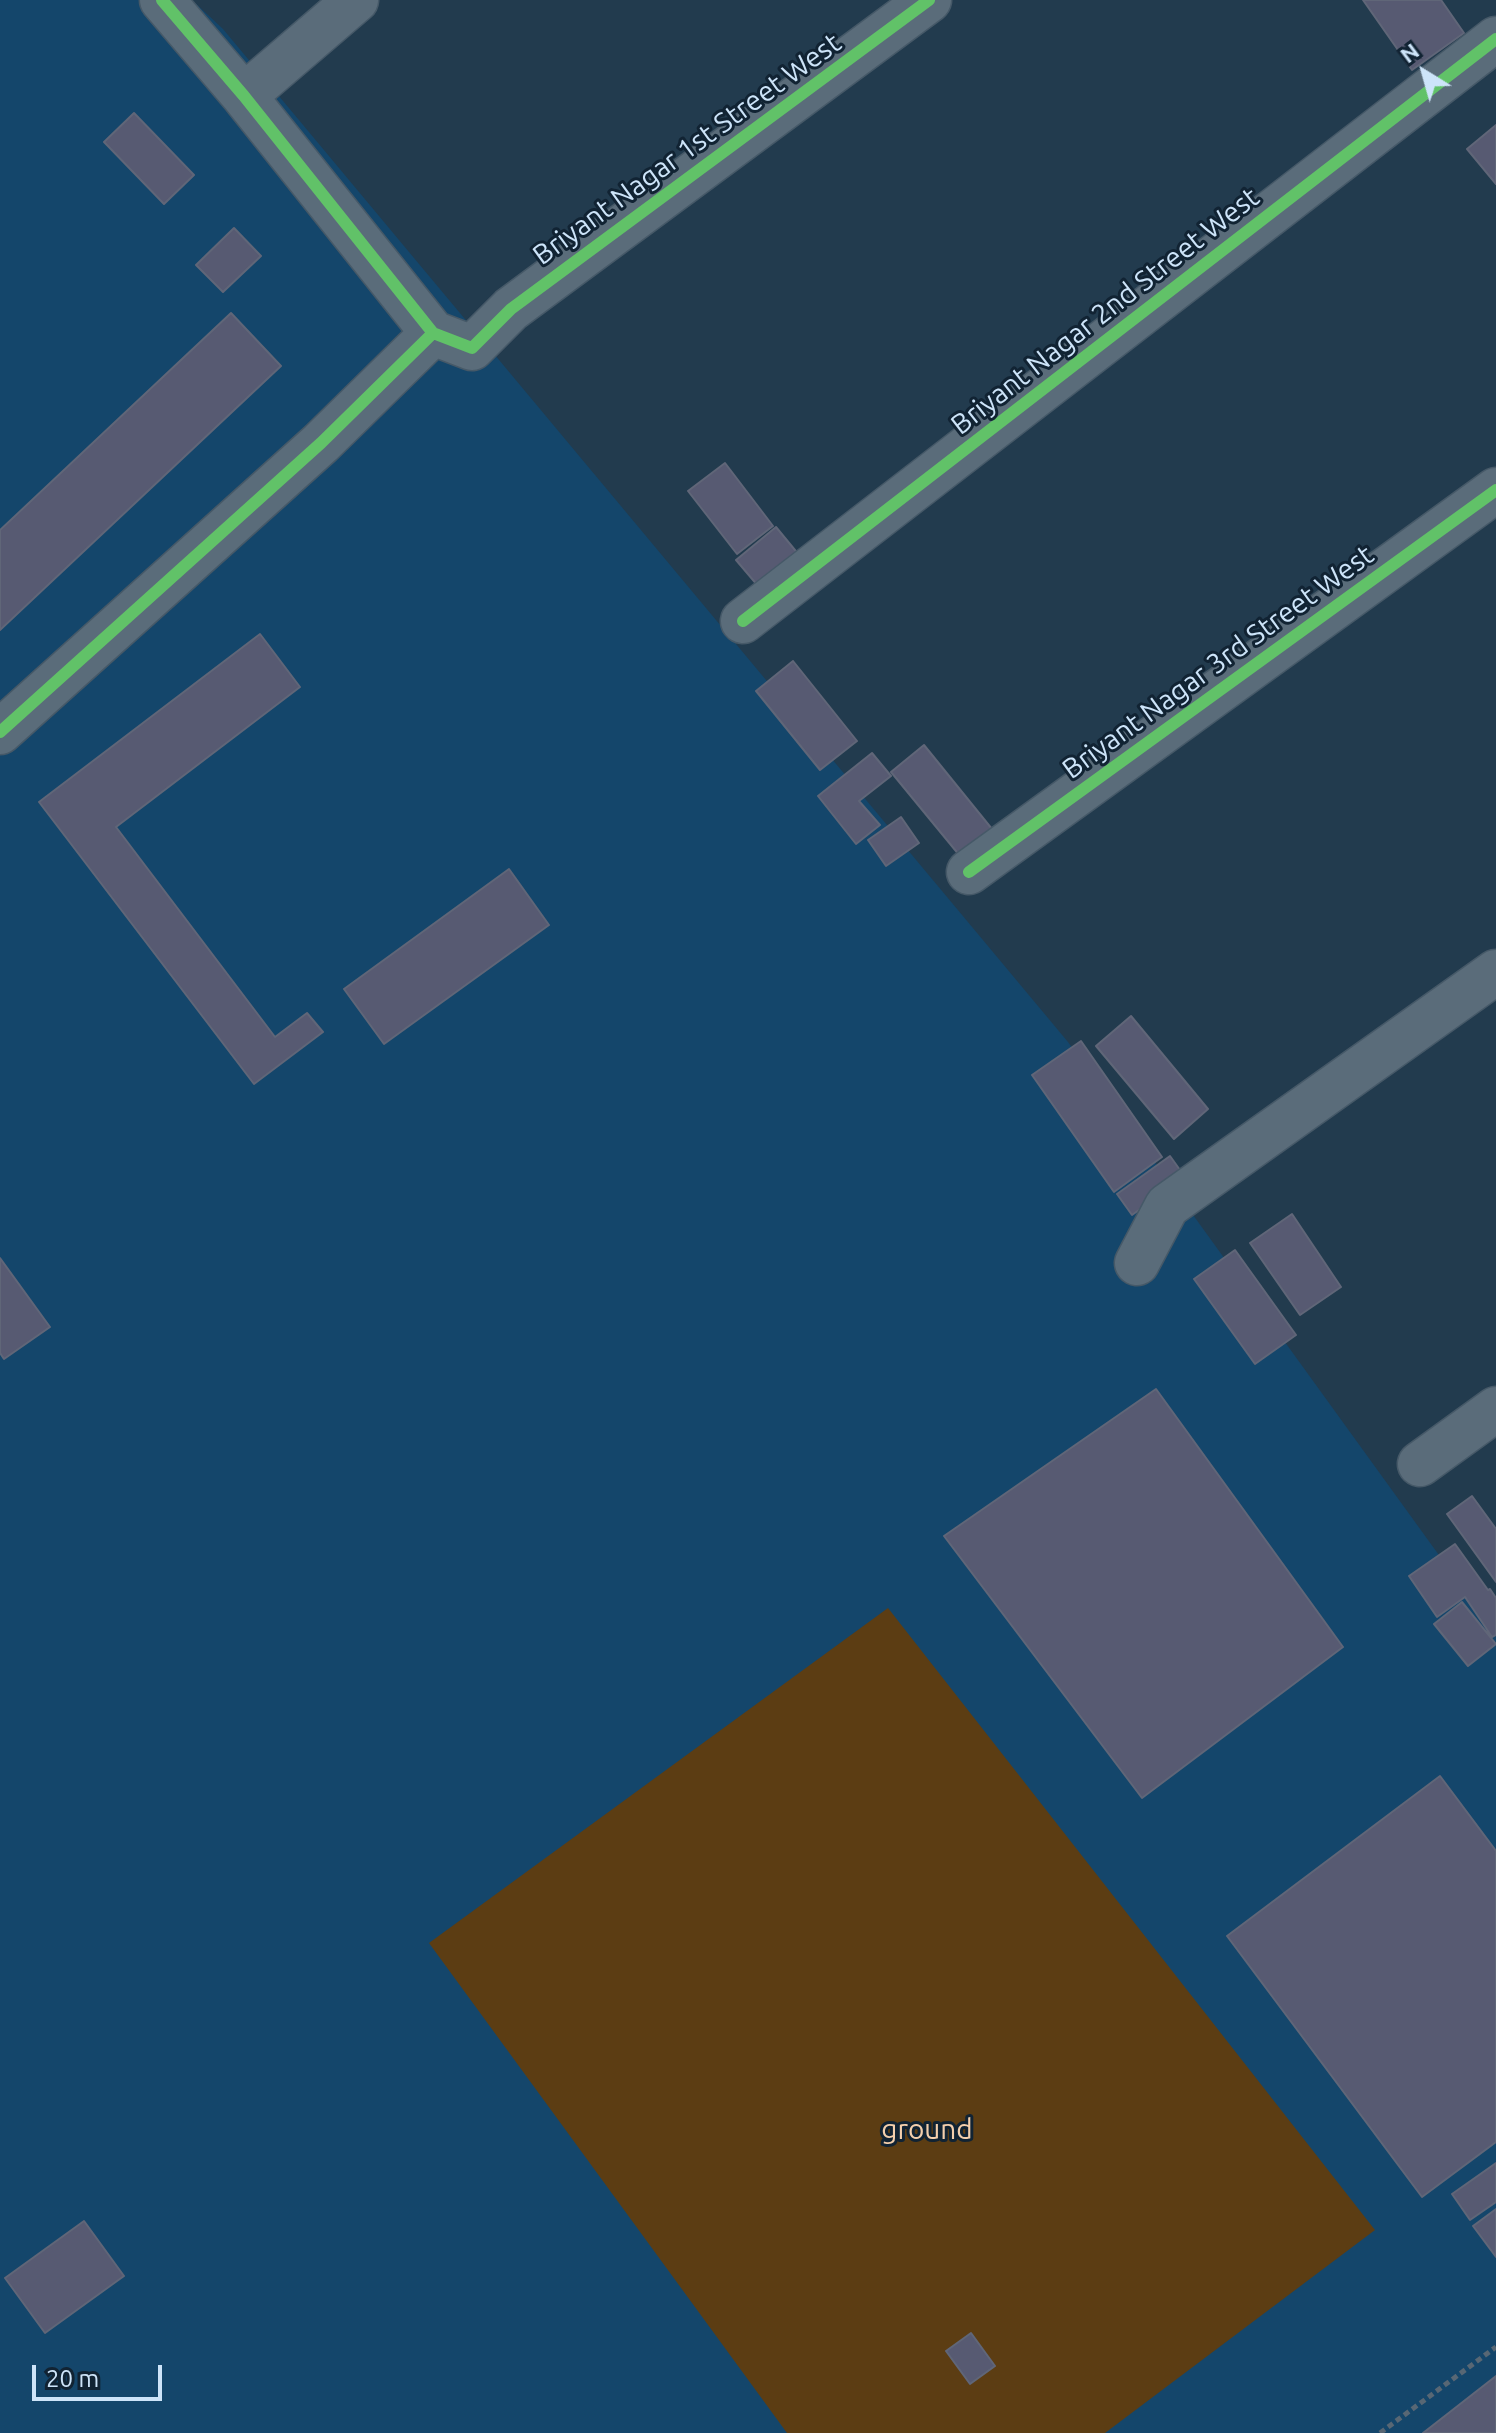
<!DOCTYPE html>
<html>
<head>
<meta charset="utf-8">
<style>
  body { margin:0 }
  #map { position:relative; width:1496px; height:2433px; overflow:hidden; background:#223b4e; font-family:Ubuntu,sans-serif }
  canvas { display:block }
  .north { position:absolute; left:1384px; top:32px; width:80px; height:80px; -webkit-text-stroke:6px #112333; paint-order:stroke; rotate:323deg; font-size:22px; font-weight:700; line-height:32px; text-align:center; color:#cde4f9 }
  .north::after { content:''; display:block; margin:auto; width:28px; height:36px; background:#cde4f9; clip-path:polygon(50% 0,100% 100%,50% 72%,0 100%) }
  .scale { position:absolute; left:32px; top:2365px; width:130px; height:36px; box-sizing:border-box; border:4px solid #cde4f9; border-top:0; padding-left:10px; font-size:24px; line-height:28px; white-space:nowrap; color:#cde4f9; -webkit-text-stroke:6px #112333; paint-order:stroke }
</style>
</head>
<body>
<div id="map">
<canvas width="1496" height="2433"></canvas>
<div class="north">N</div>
<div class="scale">20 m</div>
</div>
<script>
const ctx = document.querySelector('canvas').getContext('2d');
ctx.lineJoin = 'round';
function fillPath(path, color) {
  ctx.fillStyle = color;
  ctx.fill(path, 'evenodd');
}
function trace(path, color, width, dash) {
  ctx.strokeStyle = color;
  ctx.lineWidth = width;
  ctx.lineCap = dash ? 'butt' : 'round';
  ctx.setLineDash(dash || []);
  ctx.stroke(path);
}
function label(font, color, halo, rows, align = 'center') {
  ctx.font = font + ' Ubuntu,sans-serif';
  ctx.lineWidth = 6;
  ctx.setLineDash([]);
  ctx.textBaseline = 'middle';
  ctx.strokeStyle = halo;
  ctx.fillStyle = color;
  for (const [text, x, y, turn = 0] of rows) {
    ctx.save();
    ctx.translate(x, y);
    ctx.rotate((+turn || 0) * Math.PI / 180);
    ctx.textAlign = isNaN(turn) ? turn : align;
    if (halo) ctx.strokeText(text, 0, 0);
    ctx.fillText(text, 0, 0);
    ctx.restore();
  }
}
fillPath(new Path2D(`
  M 0,0 L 192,0 L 223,29 L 1068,1042 L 1496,1634 L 1496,2433 L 0,2433 Z`), '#14466b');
fillPath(new Path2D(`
  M 888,1608 L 1375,2230 L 1105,2433 L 787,2433 L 429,1943 Z`), '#5c3d13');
const building = new Path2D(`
  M 1363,0 L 1441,0 L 1464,33 L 1412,70 Z
  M 134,113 L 194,175 L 164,204 L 104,142 Z
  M 1496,125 L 1496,184 L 1467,149 Z
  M 234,228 L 261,256 L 223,292 L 196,265 Z
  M 231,313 L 281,366 L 0,630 L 0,530 Z
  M 725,463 L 773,526 L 737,554 L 688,491 Z
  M 776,527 L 804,561 L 764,593 L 736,560 Z
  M 260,634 L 300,687 L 116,827 L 275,1037 L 307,1013 L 323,1032 L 254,1084 L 39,802 Z
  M 793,661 L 857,741 L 820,770 L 756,691 Z
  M 924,745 L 992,829 L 960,856 L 891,772 Z
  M 872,753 L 891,776 L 859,801 L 880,825 L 856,844 L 818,796 Z
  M 901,817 L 919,843 L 886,866 L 868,840 Z
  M 509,869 L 549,925 L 384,1044 L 344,989 Z
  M 1131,1016 L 1208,1109 L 1174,1139 L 1096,1046 Z
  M 1081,1041 L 1162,1157 L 1114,1192 L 1032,1075 Z
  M 1170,1156 L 1185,1177 L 1132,1215 L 1117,1194 Z
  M 1292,1214 L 1341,1287 L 1300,1315 L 1250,1243 Z
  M 1235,1250 L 1296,1335 L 1255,1364 L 1194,1279 Z
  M 0,1258 L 50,1327 L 4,1359 L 0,1353 Z
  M 1156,1389 L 1343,1647 L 1142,1798 L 944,1536 Z
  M 1472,1496 L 1496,1529 L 1496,1582 L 1447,1514 Z
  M 1455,1544 L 1488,1590 L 1490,1589 L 1496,1598 L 1496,1635 L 1492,1637 L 1465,1597 L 1437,1617 L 1409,1576 Z
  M 1462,1602 L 1496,1644 L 1468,1666 L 1434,1624 Z
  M 1440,1776 L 1496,1851 L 1496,2142 L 1422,2197 L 1227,1936 Z
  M 1496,2163 L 1496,2202 L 1470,2220 L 1452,2194 Z
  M 1496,2209 L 1496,2257 L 1473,2226 Z
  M 84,2221 L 124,2276 L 45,2333 L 5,2278 Z
  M 971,2333 L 995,2366 L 970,2384 L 946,2351 Z
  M 1496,2376 L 1496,2433 L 1423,2433 Z`);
fillPath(building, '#575a72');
trace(building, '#606678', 2);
const street = new Path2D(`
  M 162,0 L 244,96 L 433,333 L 472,348 L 511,309 L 929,0
  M 244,96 L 356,0
  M 743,621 L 1496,39
  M 0,732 L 321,443 L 433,333
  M 969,872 L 1496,490
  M 1137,1263 L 1167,1206 L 1496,972
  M 1420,1464 L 1496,1409`);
trace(street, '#465968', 47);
trace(new Path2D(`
  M 1380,2433 L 1496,2347`), '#586774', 5, [6, 4]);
trace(street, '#5a6c7a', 44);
trace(new Path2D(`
  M 162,0 L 244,96 L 433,333 L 472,348 L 511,309 L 929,0
  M 743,621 L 1496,39
  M 0,732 L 321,443 L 433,333
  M 969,872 L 1496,490`), '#61c268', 12);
label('28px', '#cde4f9', '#112333', [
  ["Briyant Nagar 1st Street West",687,149,-36],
  ["Briyant Nagar 2nd Street West",1105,311,-38],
  ["Briyant Nagar 3rd Street West",1218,662,-36]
]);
label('28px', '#f4cfac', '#112333', [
  ["ground",927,2130]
]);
</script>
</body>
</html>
